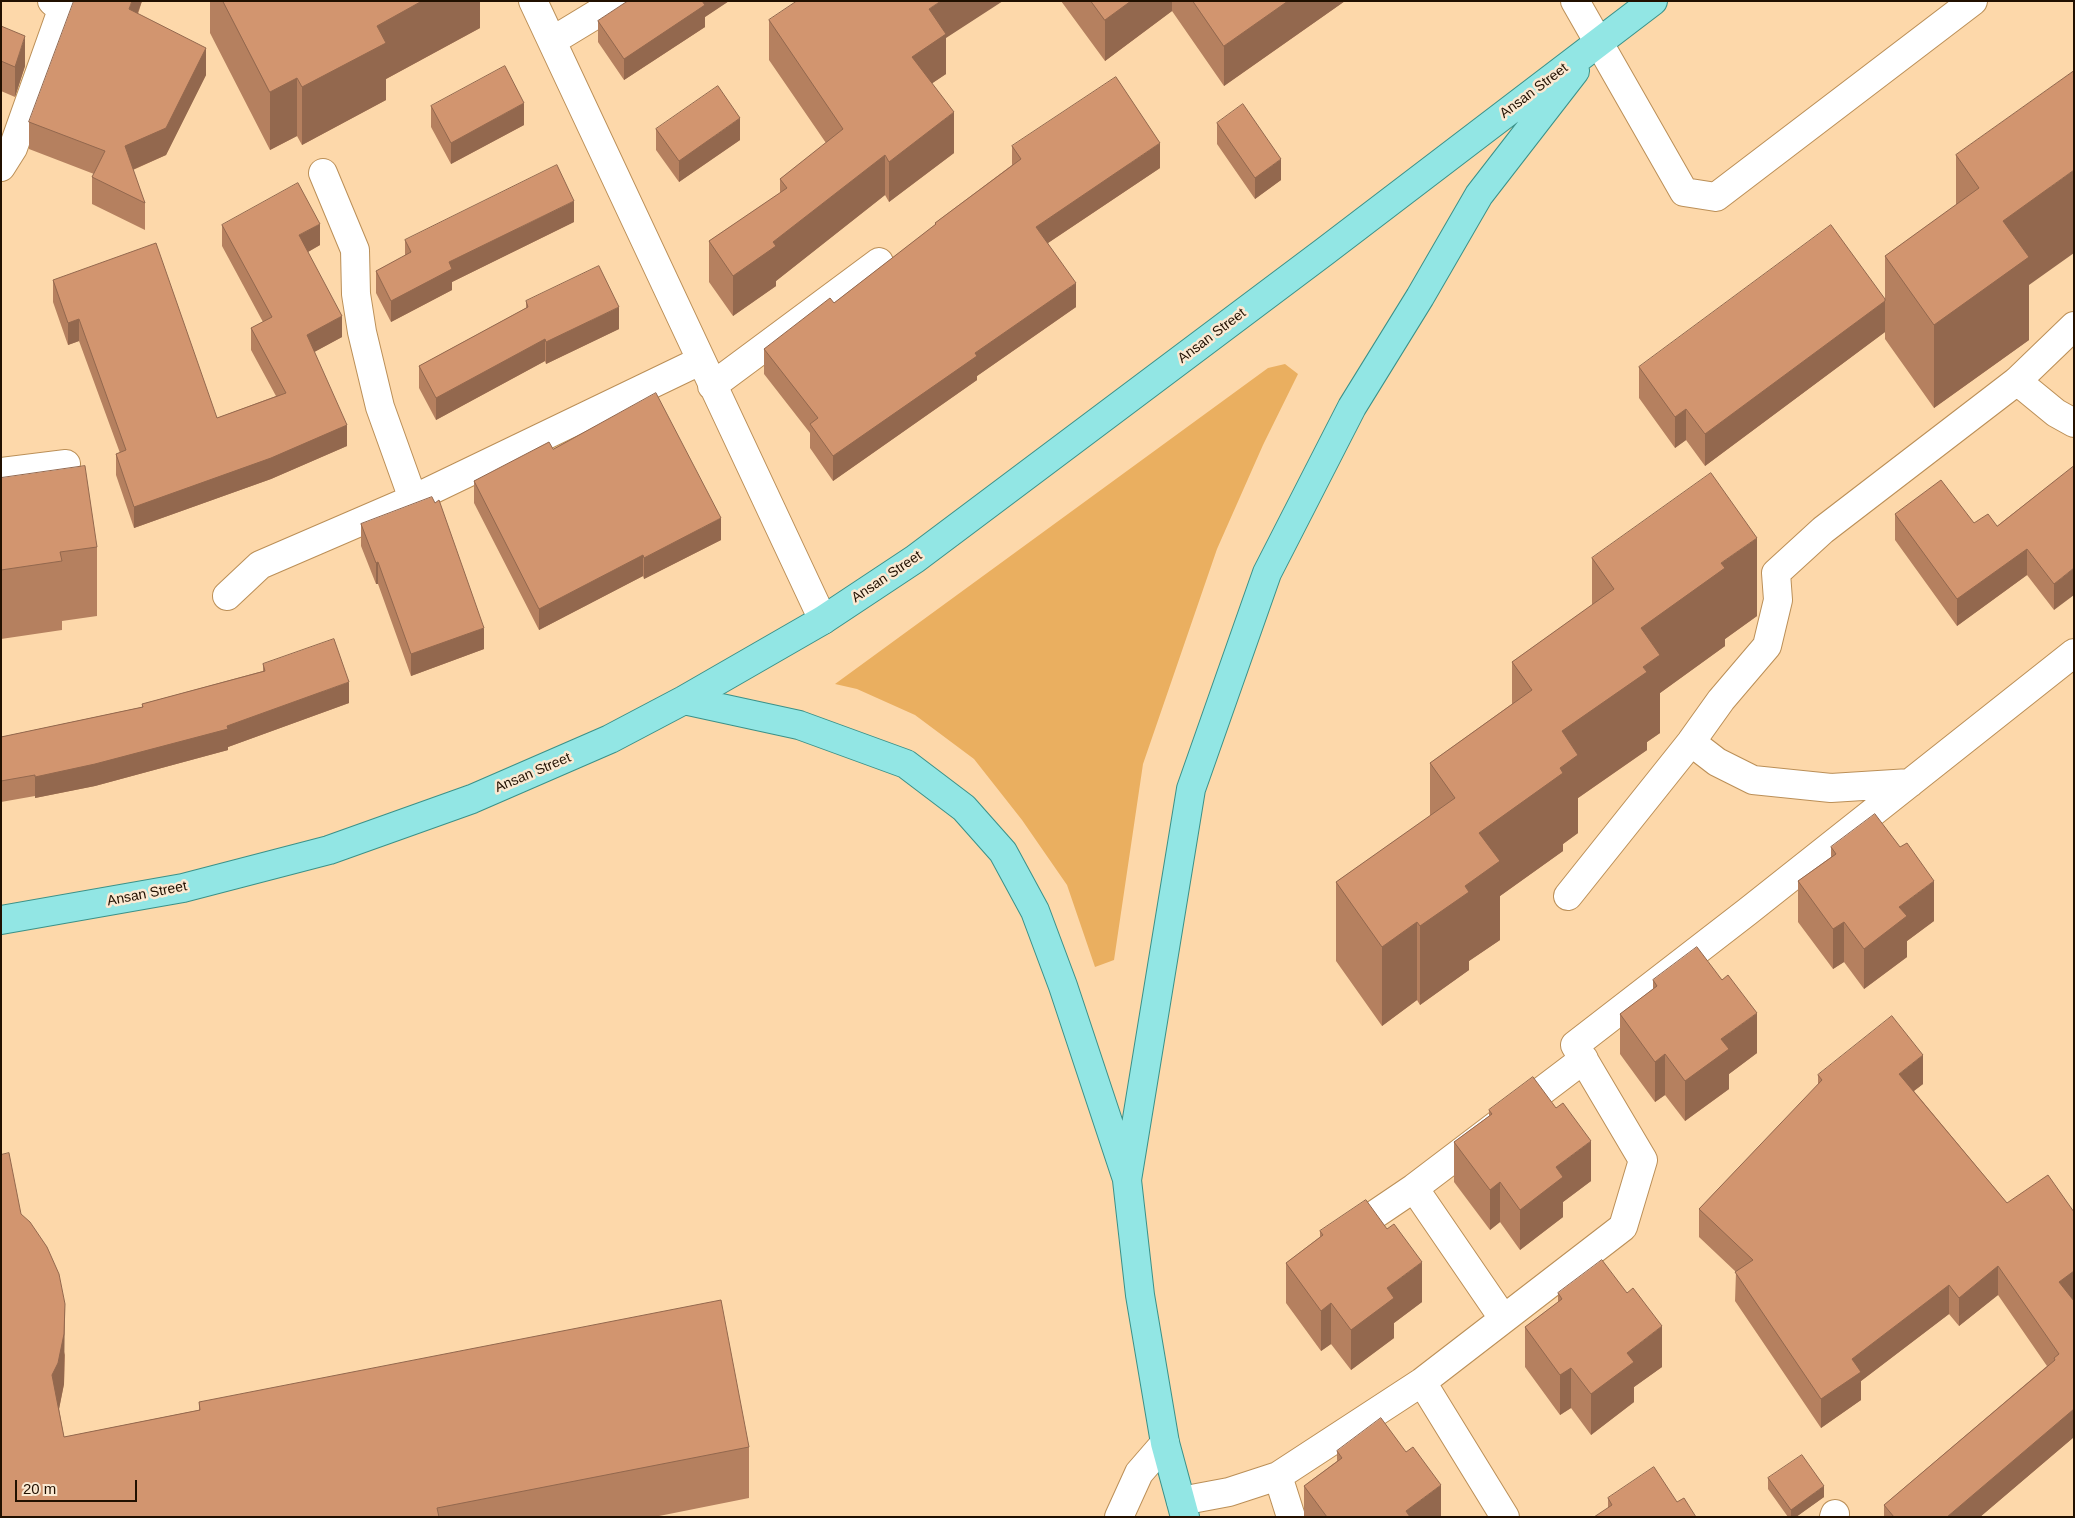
<!DOCTYPE html>
<html>
<head>
<meta charset="utf-8">
<style>
  body { margin:0 }
  #map { position:relative; width:2075px; height:1518px; overflow:hidden; background:#fdd8aa; font-family:Helvetica,sans-serif }
  canvas { display:block }
  .frame { position:absolute; inset:0; border:2px solid #211000; pointer-events:none }
  .scale { position:absolute; left:15px; top:1480px; width:122px; height:22px; box-sizing:border-box; border:2px solid #211000; border-top:0; padding-left:6px; font-size:15px; line-height:18px; white-space:nowrap; color:#211000; -webkit-text-stroke:4px #fbe9d2; paint-order:stroke }
</style>
</head>
<body>
<div id="map">
<canvas width="2075" height="1518"></canvas>
<div class="frame"></div>
<div class="scale">20 m</div>
</div>
<script>
const ctx = document.querySelector('canvas').getContext('2d');
ctx.lineJoin = 'round';
function fillPath(path, color) {
  ctx.fillStyle = color;
  ctx.fill(path, 'evenodd');
}
function trace(path, color, width, dash) {
  ctx.strokeStyle = color;
  ctx.lineWidth = width;
  ctx.lineCap = dash ? 'butt' : 'round';
  ctx.setLineDash(dash || []);
  ctx.stroke(path);
}
function label(font, color, halo, rows, align = 'center') {
  ctx.font = font + ' Helvetica,sans-serif';
  ctx.lineWidth = 5;
  ctx.setLineDash([]);
  ctx.textBaseline = 'middle';
  ctx.strokeStyle = halo;
  ctx.fillStyle = color;
  for (const [text, x, y, turn = 0] of rows) {
    ctx.save();
    ctx.translate(x, y);
    ctx.rotate((+turn || 0) * Math.PI / 180);
    ctx.textAlign = isNaN(turn) ? turn : align;
    if (halo) ctx.strokeText(text, 0, 0);
    ctx.fillText(text, 0, 0);
    ctx.restore();
  }
}
fillPath(new Path2D(`
  M 1285,364 L 1298,374 L 1263,445 L 1217,549 L 1143,764 L 1114,960 L 1095,967 L 1067,885 L 1022,820 L 974,759 L 915,715 L 857,689 L 835,684 L 1268,368 Z`), '#eaaf60');
const minor = new Path2D(`
  M 533,1 L 823,620
  M 1575,1 L 1684,192 L 1716,197 L 1973,1
  M 552,41 L 618,1
  M 1,167 L 13,148 L 62,10 L 52,1
  M 323,173 L 355,250 L 356,294 L 362,332 L 380,407 L 413,499
  M 2017,381 L 2056,413 L 2074,423
  M 712,386 L 879,262
  M 1,472 L 66,464
  M 227,596 L 260,565 L 413,499 L 700,361
  M 1691,742 L 1717,762 L 1753,780 L 1831,788 L 1910,783
  M 1568,896 L 1691,742 L 1721,700 L 1767,646 L 1778,600 L 1776,573 L 1823,530 L 2017,381 L 2074,326
  M 1414,1188 L 1503,1318
  M 1346,1234 L 1414,1188 L 1584,1059
  M 1422,1382 L 1505,1517
  M 1278,1476 L 1291,1517
  M 1181,1501 L 1229,1492 L 1278,1476 L 1422,1382 L 1623,1227 L 1643,1160 L 1575,1045 L 1747,912 L 2074,653
  M 1119,1517 L 1139,1473 L 1165,1443
  M 1834,1517 L 1835,1514`);
const major = new Path2D(`
  M 684,700 L 799,725 L 906,764 L 964,808 L 1003,852 L 1035,911 L 1063,986 L 1126,1176
  M 1,920 L 183,888 L 329,850 L 472,799 L 610,739 L 684,700 L 823,620 L 915,559 L 1324,252 L 1653,1
  M 1185,1517 L 1165,1443 L 1140,1295 L 1127,1180 L 1191,789 L 1267,573 L 1352,407 L 1420,297 L 1479,195 L 1575,71`);
trace(minor, '#bb8f57', 30);
trace(major, '#3b9188', 30);
trace(minor, '#fff', 28);
trace(major, '#92e6e4', 28);
fillPath(new Path2D(`
  M 142,1 L 138,14 L 206,75 L 166,155 L 133,170 L 145,203 L 145,230 L 92,204 L 92,177 L 94,174 L 29,149 L 29,122 Z
  M 210,1 L 480,1 L 480,28 L 386,79 L 386,100 L 302,145 L 297,136 L 270,150 L 210,33 Z
  M 628,1 L 729,1 L 705,17 L 705,27 L 624,80 L 598,42 L 598,21 Z
  M 1061,1 L 1345,1 L 1224,86 L 1172,11 L 1105,61 Z
  M 769,20 L 946,38 L 946,74 L 932,83 L 954,153 L 889,202 L 885,195 L 776,281 L 776,286 L 733,316 L 709,282 L 709,241 L 780,193 L 780,179 L 826,143 L 769,60 Z
  M 1,26 L 25,66 L 15,97 L 1,91 Z
  M 2074,71 L 2029,285 L 2029,340 L 1934,408 L 1885,339 L 1885,332 L 1705,466 L 1686,440 L 1675,448 L 1639,398 L 1639,367 L 1885,299 L 1885,256 L 1956,205 L 1956,155 Z
  M 431,106 L 524,125 L 451,164 L 431,127 Z
  M 1217,123 L 1281,180 L 1255,199 L 1217,144 Z
  M 656,129 L 740,140 L 679,182 L 656,150 Z
  M 1012,146 L 1160,168 L 1048,243 L 1076,307 L 977,376 L 977,380 L 833,481 L 810,448 L 810,433 L 764,374 L 764,349 L 834,303 L 935,225 L 935,223 L 1012,165 Z
  M 574,222 L 452,282 L 452,290 L 391,322 L 376,293 L 376,271 L 405,256 L 405,240 Z
  M 222,225 L 320,245 L 308,252 L 342,337 L 314,352 L 347,446 L 271,479 L 134,528 L 116,475 L 116,454 L 120,453 L 79,341 L 68,345 L 53,302 L 53,280 L 217,418 L 276,396 L 251,350 L 251,328 L 263,322 L 222,246 Z
  M 526,301 L 619,329 L 546,364 L 545,361 L 436,420 L 419,388 L 419,366 L 526,308 Z
  M 553,449 L 721,540 L 644,579 L 643,576 L 539,630 L 474,503 L 474,481 Z
  M 2074,466 L 2054,610 L 2027,575 L 1957,626 L 1895,540 L 1895,514 L 1997,526 Z
  M 1,478 L 97,547 L 97,616 L 62,621 L 62,630 L 1,639 Z
  M 435,503 L 484,649 L 411,676 L 378,584 L 376,584 L 361,546 L 361,524 Z
  M 1592,558 L 1757,616 L 1725,639 L 1725,646 L 1660,693 L 1660,733 L 1647,742 L 1647,750 L 1578,798 L 1578,833 L 1563,844 L 1563,851 L 1500,896 L 1500,940 L 1469,961 L 1469,970 L 1420,1005 L 1417,1000 L 1382,1026 L 1336,961 L 1336,882 L 1430,816 L 1430,763 L 1512,704 L 1512,662 L 1592,605 Z
  M 263,664 L 349,703 L 228,747 L 228,750 L 95,786 L 35,798 L 35,796 L 1,802 L 1,737 L 142,707 L 142,704 L 263,671 Z
  M 1831,847 L 1934,921 L 1907,941 L 1907,957 L 1864,989 L 1844,962 L 1833,969 L 1798,922 L 1798,881 L 1831,857 Z
  M 1653,980 L 1757,1053 L 1729,1074 L 1729,1089 L 1685,1121 L 1665,1095 L 1655,1102 L 1620,1054 L 1620,1014 L 1653,989 Z
  M 1818,1075 L 1923,1084 L 1914,1091 L 2007,1203 L 2074,1212 L 2074,1437 L 1980,1517 L 1884,1517 L 1884,1505 L 2047,1366 L 1998,1295 L 1959,1326 L 1949,1314 L 1861,1381 L 1861,1400 L 1821,1428 L 1735,1301 L 1736,1272 L 1699,1237 L 1699,1209 L 1818,1085 Z
  M 1489,1110 L 1591,1181 L 1563,1202 L 1563,1217 L 1520,1250 L 1500,1222 L 1490,1230 L 1454,1182 L 1454,1142 L 1489,1116 Z
  M 21,1214 L 65,1355 L 64,1384 L 59,1409 L 64,1437 L 199,1410 L 199,1402 L 749,1447 L 749,1498 L 654,1517 L 1,1517 Z
  M 1320,1231 L 1422,1302 L 1394,1323 L 1394,1338 L 1351,1370 L 1331,1344 L 1321,1351 L 1286,1303 L 1286,1263 L 1320,1237 Z
  M 1558,1293 L 1662,1367 L 1634,1387 L 1634,1402 L 1591,1435 L 1571,1408 L 1560,1415 L 1525,1367 L 1525,1327 L 1558,1302 Z
  M 1337,1451 L 1441,1517 L 1304,1517 L 1304,1486 L 1337,1461 Z
  M 1768,1478 L 1824,1497 L 1796,1517 L 1788,1517 L 1768,1489 Z
  M 1608,1498 L 1677,1502 L 1608,1508 Z`), '#b5805f');
fillPath(new Path2D(`
  M 132,1 L 142,1 L 129,36 L 129,9 Z
  M 422,1 L 480,1 L 480,28 L 386,79 L 386,100 L 302,145 L 302,87 L 377,26 Z
  M 701,1 L 729,1 L 705,17 L 705,27 L 624,80 L 624,59 Z
  M 941,1 L 1003,1 L 946,38 L 946,74 L 912,97 L 912,57 L 929,9 Z
  M 1131,1 L 1172,1 L 1172,11 L 1105,61 L 1105,20 Z
  M 1288,1 L 1345,1 L 1224,86 L 1224,46 Z
  M 25,36 L 25,66 L 15,97 L 15,67 Z
  M 206,48 L 206,75 L 166,155 L 125,173 L 125,146 Z
  M 297,78 L 297,136 L 270,150 L 270,92 Z
  M 524,103 L 524,125 L 451,164 L 451,143 Z
  M 954,112 L 954,153 L 889,202 L 889,162 Z
  M 740,118 L 740,140 L 679,182 L 679,161 Z
  M 1160,143 L 1160,168 L 1036,251 L 1036,227 Z
  M 885,155 L 885,195 L 776,281 L 776,286 L 733,316 L 733,276 L 773,242 Z
  M 1281,159 L 1281,180 L 1255,199 L 1255,178 Z
  M 2074,170 L 2074,253 L 2029,285 L 2029,340 L 1934,408 L 1934,325 L 2003,221 Z
  M 574,201 L 574,222 L 452,282 L 452,290 L 391,322 L 391,301 L 449,262 Z
  M 320,224 L 320,245 L 299,257 L 299,235 Z
  M 1076,283 L 1076,307 L 977,376 L 977,380 L 833,481 L 833,456 L 975,353 Z
  M 1885,301 L 1885,332 L 1705,466 L 1705,434 Z
  M 619,307 L 619,329 L 546,364 L 546,342 Z
  M 342,316 L 342,337 L 307,356 L 307,335 Z
  M 79,319 L 79,341 L 68,345 L 68,323 Z
  M 545,339 L 545,361 L 436,420 L 436,398 Z
  M 1686,409 L 1686,440 L 1675,448 L 1675,417 Z
  M 347,425 L 347,446 L 271,479 L 134,528 L 134,507 Z
  M 721,518 L 721,540 L 644,579 L 644,558 Z
  M 1757,538 L 1757,616 L 1725,639 L 1725,646 L 1660,693 L 1660,733 L 1647,742 L 1647,750 L 1578,798 L 1578,833 L 1563,844 L 1563,851 L 1500,896 L 1500,940 L 1469,961 L 1469,970 L 1420,1005 L 1420,926 L 1465,886 L 1479,833 L 1562,731 L 1641,628 L 1721,563 Z
  M 2027,549 L 2027,575 L 1957,626 L 1957,599 Z
  M 643,555 L 643,576 L 539,630 L 539,609 Z
  M 378,562 L 378,584 L 376,584 L 376,563 Z
  M 2074,568 L 2074,595 L 2054,610 L 2054,584 Z
  M 484,628 L 484,649 L 411,676 L 411,654 Z
  M 349,682 L 349,703 L 228,747 L 228,750 L 95,786 L 35,798 L 35,777 L 227,726 Z
  M 1934,881 L 1934,921 L 1907,941 L 1907,957 L 1864,989 L 1864,949 L 1899,907 Z
  M 1417,922 L 1417,1000 L 1382,1026 L 1382,947 Z
  M 1844,922 L 1844,962 L 1833,969 L 1833,929 Z
  M 1757,1013 L 1757,1053 L 1729,1074 L 1729,1089 L 1685,1121 L 1685,1081 L 1721,1039 Z
  M 1665,1054 L 1665,1095 L 1655,1102 L 1655,1062 Z
  M 1923,1055 L 1923,1084 L 1899,1102 L 1899,1074 Z
  M 1591,1141 L 1591,1181 L 1563,1202 L 1563,1217 L 1520,1250 L 1520,1210 L 1556,1167 Z
  M 1500,1182 L 1500,1222 L 1490,1230 L 1490,1190 Z
  M 1422,1262 L 1422,1302 L 1394,1323 L 1394,1338 L 1351,1370 L 1351,1330 L 1387,1288 Z
  M 1998,1266 L 1998,1295 L 1959,1326 L 1959,1298 Z
  M 2074,1271 L 2074,1300 L 2059,1311 L 2059,1282 Z
  M 1949,1285 L 1949,1314 L 1861,1381 L 1861,1400 L 1821,1428 L 1821,1399 L 1852,1359 Z
  M 1331,1303 L 1331,1344 L 1321,1351 L 1321,1311 Z
  M 65,1304 L 64,1384 L 58,1414 L 52,1375 Z
  M 1662,1326 L 1662,1367 L 1634,1387 L 1634,1402 L 1591,1435 L 1591,1394 L 1627,1353 Z
  M 1571,1368 L 1571,1408 L 1560,1415 L 1560,1375 Z
  M 2074,1409 L 2074,1437 L 1980,1517 L 1947,1517 Z
  M 1441,1485 L 1441,1517 L 1406,1517 L 1406,1511 Z
  M 1824,1486 L 1824,1497 L 1796,1517 L 1791,1517 L 1791,1510 Z`), '#93684e');
const building = new Path2D(`
  M 74,1 L 132,1 L 129,9 L 206,48 L 166,128 L 125,146 L 145,203 L 92,177 L 105,151 L 29,122 Z
  M 223,1 L 422,1 L 377,26 L 386,43 L 302,87 L 297,78 L 270,92 Z
  M 628,1 L 702,1 L 705,5 L 624,59 L 598,21 Z
  M 797,1 L 941,1 L 929,9 L 946,34 L 912,57 L 954,112 L 889,162 L 885,155 L 773,242 L 776,246 L 733,276 L 709,241 L 787,188 L 780,179 L 843,129 L 769,20 Z
  M 1091,1 L 1131,1 L 1105,20 Z
  M 1193,1 L 1288,1 L 1224,46 Z
  M 1,26 L 25,36 L 15,67 L 1,61 Z
  M 505,66 L 524,103 L 451,143 L 431,106 Z
  M 2074,71 L 2074,170 L 2003,221 L 2029,257 L 1934,325 L 1885,256 L 1979,188 L 1956,155 Z
  M 1116,77 L 1160,143 L 1036,227 L 1076,283 L 975,353 L 977,356 L 833,456 L 810,424 L 818,418 L 764,349 L 830,298 L 834,303 L 936,224 L 935,223 L 1021,159 L 1012,146 Z
  M 718,86 L 740,118 L 679,161 L 656,129 Z
  M 1243,104 L 1281,159 L 1255,178 L 1217,123 Z
  M 557,165 L 574,201 L 449,262 L 452,269 L 391,301 L 376,271 L 411,252 L 405,240 Z
  M 298,183 L 320,224 L 299,235 L 342,316 L 307,335 L 347,425 L 271,458 L 134,507 L 116,454 L 126,450 L 79,319 L 68,323 L 53,280 L 156,243 L 217,418 L 286,393 L 251,328 L 272,317 L 222,225 Z
  M 1831,225 L 1885,299 L 1885,301 L 1705,434 L 1686,409 L 1675,417 L 1639,367 Z
  M 599,266 L 619,307 L 546,342 L 545,339 L 436,398 L 419,366 L 528,307 L 526,301 Z
  M 656,393 L 721,518 L 644,558 L 643,555 L 539,609 L 474,481 L 549,442 L 553,449 Z
  M 85,466 L 97,547 L 60,552 L 62,561 L 1,570 L 1,478 Z
  M 2074,466 L 2074,568 L 2054,584 L 2027,549 L 1957,599 L 1895,514 L 1941,480 L 1974,523 L 1988,514 L 1997,526 Z
  M 1711,473 L 1757,538 L 1721,563 L 1725,568 L 1641,628 L 1660,655 L 1643,667 L 1647,672 L 1562,731 L 1578,755 L 1560,768 L 1563,773 L 1479,833 L 1500,861 L 1465,886 L 1469,892 L 1420,926 L 1417,922 L 1382,947 L 1336,882 L 1455,798 L 1430,763 L 1532,690 L 1512,662 L 1614,589 L 1592,558 Z
  M 432,497 L 435,503 L 439,500 L 484,628 L 411,654 L 378,562 L 376,563 L 361,524 Z
  M 334,639 L 349,682 L 227,726 L 228,729 L 95,764 L 35,777 L 35,775 L 1,781 L 1,737 L 143,707 L 142,704 L 265,671 L 263,664 Z
  M 1875,814 L 1900,847 L 1907,843 L 1934,881 L 1899,907 L 1907,916 L 1864,949 L 1844,922 L 1833,929 L 1798,881 L 1836,854 L 1831,847 Z
  M 1697,947 L 1722,980 L 1728,975 L 1757,1013 L 1721,1039 L 1729,1049 L 1685,1081 L 1665,1054 L 1655,1062 L 1620,1014 L 1657,986 L 1653,980 Z
  M 1892,1016 L 1923,1055 L 1899,1074 L 2007,1203 L 2048,1175 L 2074,1212 L 2074,1271 L 2059,1282 L 2074,1301 L 2074,1409 L 1947,1517 L 1894,1517 L 1884,1505 L 2055,1360 L 2054,1358 L 2059,1354 L 1998,1266 L 1959,1298 L 1949,1285 L 1852,1359 L 1861,1372 L 1821,1399 L 1735,1272 L 1753,1260 L 1699,1209 L 1822,1080 L 1818,1075 Z
  M 1533,1077 L 1556,1108 L 1563,1103 L 1591,1141 L 1556,1167 L 1563,1177 L 1520,1210 L 1500,1182 L 1490,1190 L 1454,1142 L 1492,1114 L 1489,1110 Z
  M 9,1153 L 21,1214 L 30,1222 L 47,1247 L 59,1274 L 65,1304 L 64,1334 L 58,1363 L 52,1375 L 64,1437 L 200,1410 L 199,1402 L 721,1300 L 749,1447 L 437,1508 L 439,1517 L 1,1517 L 1,1155 Z
  M 1366,1200 L 1387,1229 L 1394,1224 L 1422,1262 L 1387,1288 L 1394,1298 L 1351,1330 L 1331,1303 L 1321,1311 L 1286,1263 L 1323,1235 L 1320,1231 Z
  M 1602,1260 L 1627,1293 L 1633,1288 L 1662,1326 L 1627,1353 L 1634,1362 L 1591,1394 L 1571,1368 L 1560,1375 L 1525,1327 L 1562,1299 L 1558,1293 Z
  M 1381,1418 L 1406,1452 L 1413,1447 L 1441,1485 L 1406,1511 L 1410,1517 L 1327,1517 L 1304,1486 L 1342,1458 L 1337,1451 Z
  M 1802,1455 L 1824,1486 L 1791,1510 L 1768,1478 Z
  M 1654,1467 L 1677,1502 L 1684,1498 L 1696,1517 L 1594,1517 L 1612,1505 L 1608,1498 Z`);
fillPath(building, '#d2956f');
trace(building, '#93684e', 1);
label('14px', '#211000', '#fbe9d2', [
  ["Ansan Street",1534,91,-37],
  ["Ansan Street",1212,336,-37],
  ["Ansan Street",887,577,-34],
  ["Ansan Street",533,773,-23],
  ["Ansan Street",147,894,-11]
]);
</script>
</body>
</html>
